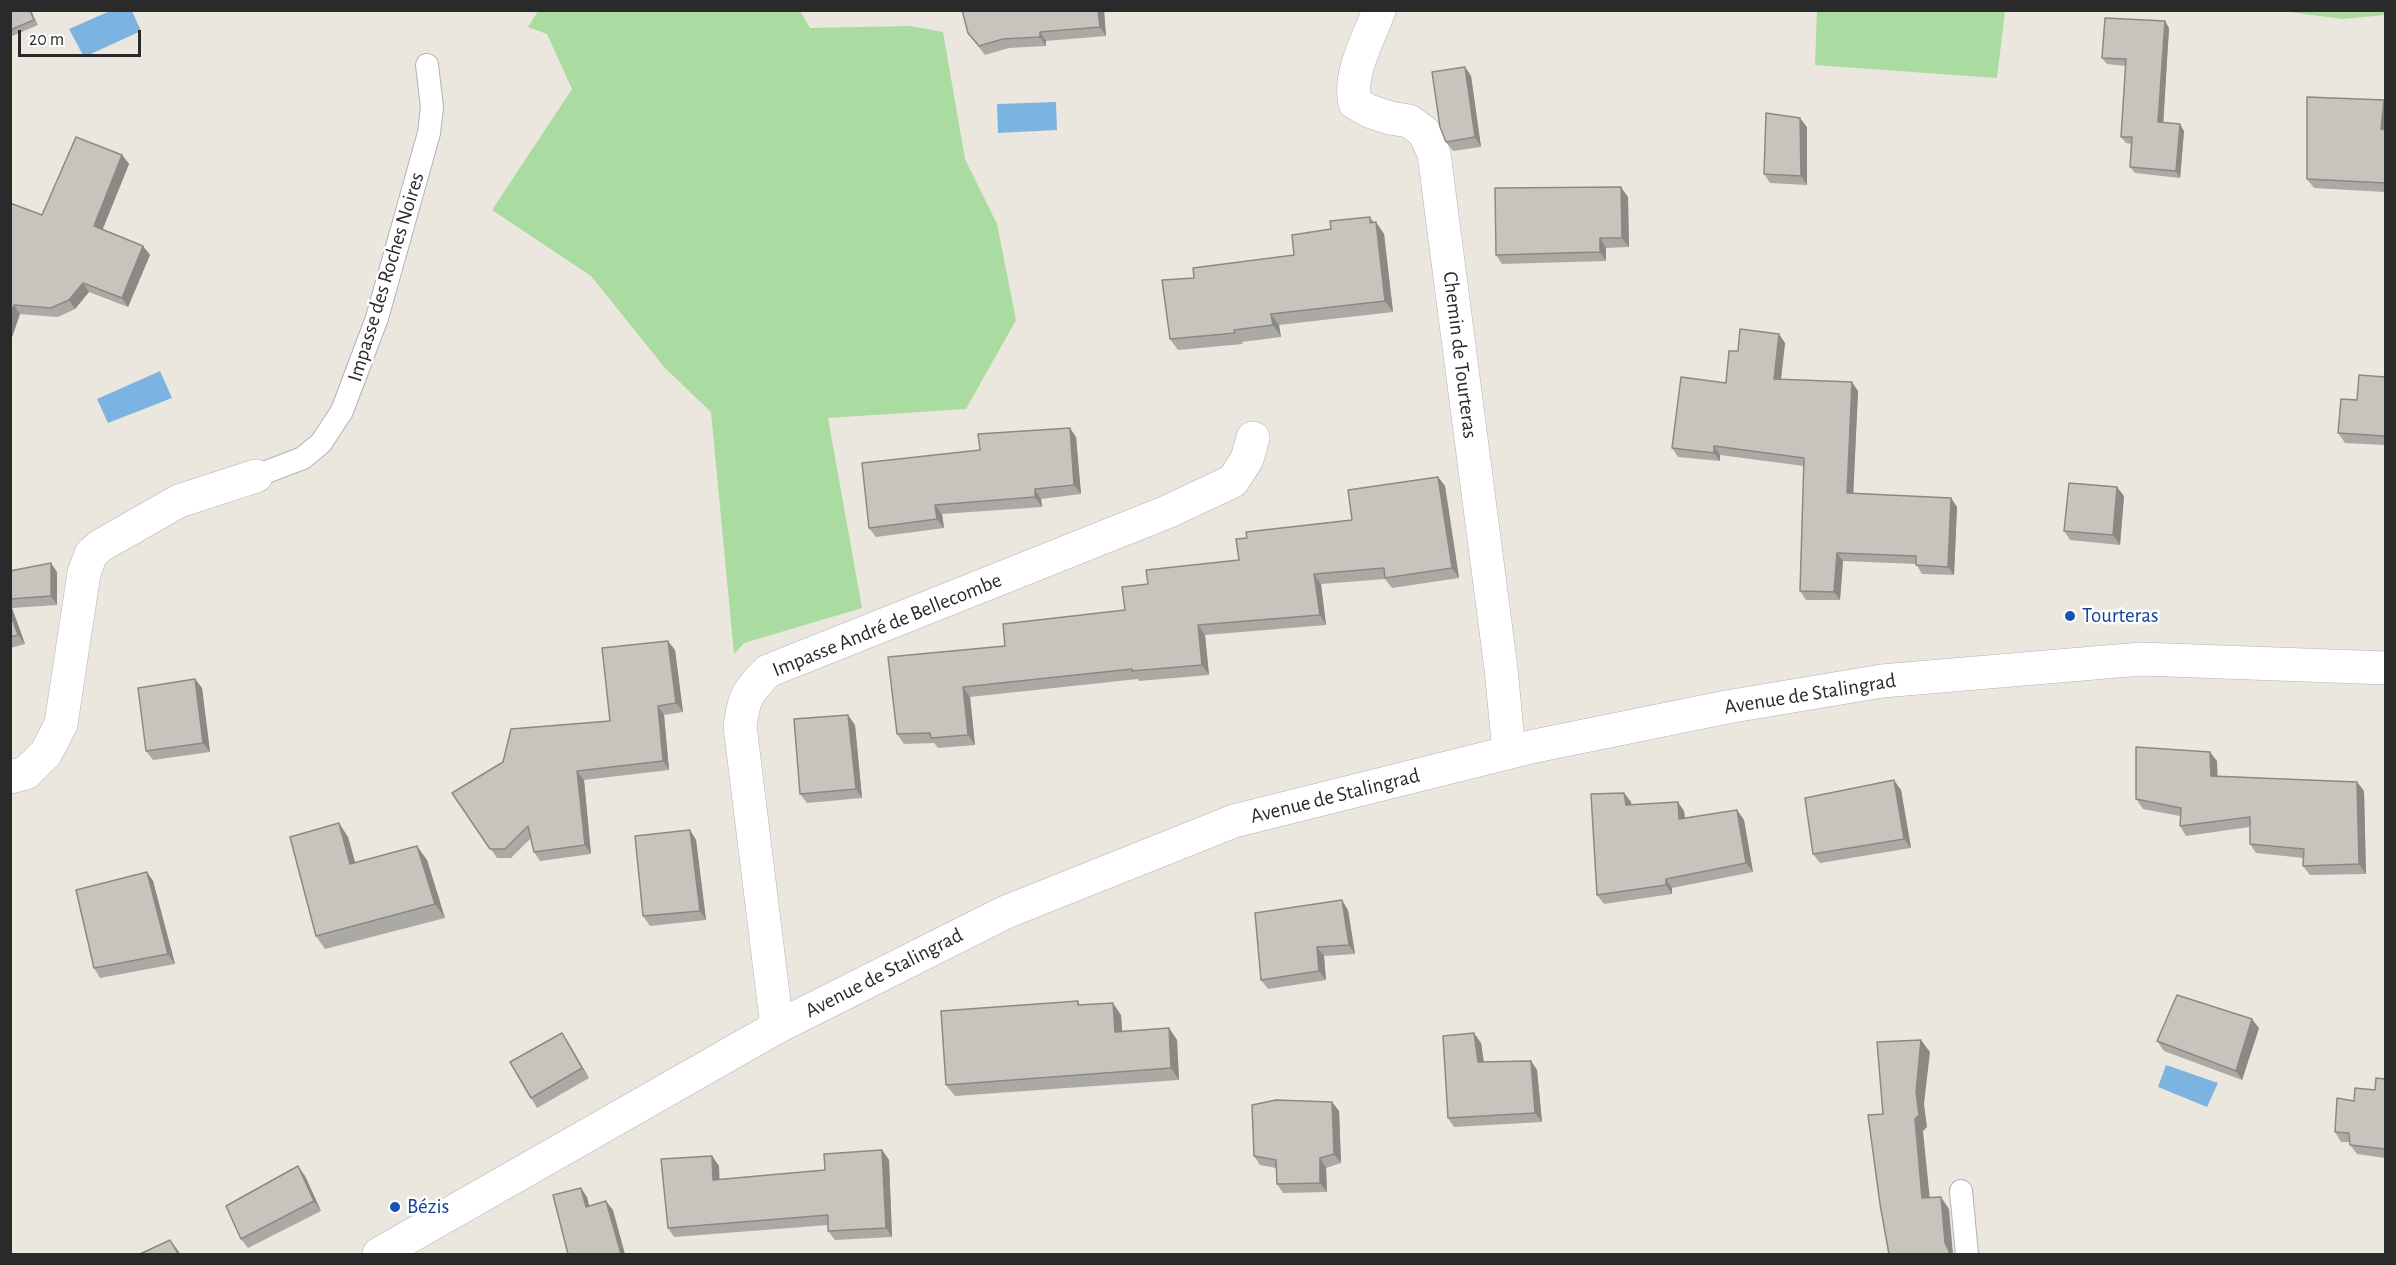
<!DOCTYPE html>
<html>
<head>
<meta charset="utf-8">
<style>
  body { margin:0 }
  #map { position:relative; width:2396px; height:1265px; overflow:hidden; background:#ebe7de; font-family:"Alegreya Sans",sans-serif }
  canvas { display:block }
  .frame { position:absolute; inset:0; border:12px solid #2a2a2a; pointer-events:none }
  .scale { position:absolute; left:18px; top:30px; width:123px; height:27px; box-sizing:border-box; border:3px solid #2a2a2a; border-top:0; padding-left:8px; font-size:18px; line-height:21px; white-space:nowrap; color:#2a2a2a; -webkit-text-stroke:4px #fff; paint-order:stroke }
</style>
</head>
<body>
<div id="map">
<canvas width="2396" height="1265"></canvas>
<div class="frame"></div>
<div class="scale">20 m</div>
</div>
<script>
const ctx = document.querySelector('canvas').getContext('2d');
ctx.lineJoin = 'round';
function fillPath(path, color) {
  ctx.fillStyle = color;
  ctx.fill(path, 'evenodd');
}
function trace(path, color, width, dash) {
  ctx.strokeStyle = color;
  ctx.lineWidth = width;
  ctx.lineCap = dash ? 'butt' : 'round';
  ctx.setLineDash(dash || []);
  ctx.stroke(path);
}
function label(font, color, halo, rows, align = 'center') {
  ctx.font = font + ' "Alegreya Sans",sans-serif';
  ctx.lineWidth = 5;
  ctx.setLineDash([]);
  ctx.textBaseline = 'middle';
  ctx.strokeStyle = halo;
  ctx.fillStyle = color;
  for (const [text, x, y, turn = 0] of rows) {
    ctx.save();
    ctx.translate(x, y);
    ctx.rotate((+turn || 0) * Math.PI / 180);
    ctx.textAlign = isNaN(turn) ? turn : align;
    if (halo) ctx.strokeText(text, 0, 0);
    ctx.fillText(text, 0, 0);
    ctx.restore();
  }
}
fillPath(new Path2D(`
  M 2385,10 L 2385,15 L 2342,19 L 2283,11 Z
  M 538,11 L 800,11 L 810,28 L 910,26 L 943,32 L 965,159 L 997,224 L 1016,320 L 966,409 L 828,418 L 862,608 L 744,643 L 734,654 L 711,412 L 665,368 L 591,276 L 492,210 L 572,89 L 547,34 L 528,27 Z
  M 1817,11 L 2005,11 L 1997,78 L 1815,65 Z`), '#aadba0');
fillPath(new Path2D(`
  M 132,11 L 141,31 L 84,57 L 69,29 L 110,11 Z
  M 1056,102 L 1057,130 L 998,133 L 997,104 Z
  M 160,371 L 172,398 L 108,423 L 97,399 Z
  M 2166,1065 L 2218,1083 L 2207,1107 L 2158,1087 Z`), '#7cb4e1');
const lane = new Path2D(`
  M 256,476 L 303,458 L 321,443 L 342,411 L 377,318 L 429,133 L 432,107 L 427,65
  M 1961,1191 L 1967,1254`);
const street = new Path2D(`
  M 1379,10 C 1369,39 1348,73 1355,103 L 1369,111 L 1390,118 L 1409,121 L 1424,132 L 1434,154 L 1501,669 L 1509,752
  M 10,777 L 26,773 L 46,753 L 61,724 L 84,573 L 91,554 L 100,546 L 179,501 L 256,476
  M 777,1027 L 740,726 C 744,697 747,692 768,671 L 1167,512 L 1233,481 L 1247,459 L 1253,438`);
const secondary = new Path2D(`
  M 379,1254 L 777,1027 L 1006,912 L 1234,821 L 1535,746 L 1727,707 L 1882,681 L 2141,659 L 2386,668`);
trace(lane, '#b1b1bc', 24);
trace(street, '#b1b1bc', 34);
trace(secondary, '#b1b1bc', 34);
trace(lane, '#fff', 22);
trace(street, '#fff', 33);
trace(secondary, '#fff', 33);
fillPath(new Path2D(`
  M 10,10 L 31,10 L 38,25 L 10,37 Z
  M 962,10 L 1104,10 L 1106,36 L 1046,41 L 1046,46 L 1009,48 L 985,55 L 968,33 Z
  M 2169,28 L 2163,122 L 2184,131 L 2180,178 L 2135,173 L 2130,167 L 2131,144 L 2126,143 L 2121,137 L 2126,66 L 2107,64 L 2102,58 Z
  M 1465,67 L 1471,76 L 1481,147 L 1453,151 L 1446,142 Z
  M 2385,102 L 2385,192 L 2314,188 L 2307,179 Z
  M 1807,127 L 1807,185 L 1770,183 L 1764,174 Z
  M 122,155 L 129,164 L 103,229 L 143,246 L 150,255 L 128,307 L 89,292 L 75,309 L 58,317 L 20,314 L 10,343 L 10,203 L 42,215 Z
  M 1628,197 L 1629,247 L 1606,248 L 1606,261 L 1502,264 L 1496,255 Z
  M 1374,222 L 1384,234 L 1393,312 L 1279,325 L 1281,337 L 1242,342 L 1243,344 L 1178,350 L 1170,339 L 1194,278 L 1294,255 L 1331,229 Z
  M 1785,343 L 1781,379 L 1858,391 L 1853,493 L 1951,498 L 1957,507 L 1954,575 L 1922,574 L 1916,564 L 1843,561 L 1840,600 L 1806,600 L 1800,591 L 1804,466 L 1720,455 L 1720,461 L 1678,457 L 1672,448 L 1726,383 L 1738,351 Z
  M 2385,377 L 2385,445 L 2345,443 L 2338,433 L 2357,400 Z
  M 1076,437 L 1081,494 L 1041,499 L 1042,507 L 942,514 L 944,528 L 876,537 L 869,528 Z
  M 1438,477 L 1445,486 L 1459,578 L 1392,588 L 1385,579 L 1321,584 L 1326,625 L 1205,635 L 1209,675 L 1139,681 L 1138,679 L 970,697 L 975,745 L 938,748 L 934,743 L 904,744 L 897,734 L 1005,646 L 1125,610 L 1148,584 L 1239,560 L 1352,520 Z
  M 2124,496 L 2120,545 L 2070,540 L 2064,531 Z
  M 10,571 L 57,572 L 57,605 L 12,608 L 25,644 L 10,648 Z
  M 675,650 L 683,712 L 664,715 L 669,770 L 584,780 L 591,854 L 540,861 L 534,852 L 531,838 L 511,858 L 497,858 L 452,793 L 610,721 Z
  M 195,679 L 202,688 L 210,752 L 153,760 L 146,751 Z
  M 855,725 L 862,798 L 807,803 L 800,794 Z
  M 2217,761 L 2217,776 L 2357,782 L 2364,791 L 2366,874 L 2310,875 L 2303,866 L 2304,858 L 2256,853 L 2250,844 L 2250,827 L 2186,836 L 2180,826 L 2180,816 L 2143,809 L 2136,799 Z
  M 1901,790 L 1911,848 L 1820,863 L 1813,854 Z
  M 1624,793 L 1631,802 L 1631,805 L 1684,811 L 1685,818 L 1737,810 L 1744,820 L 1753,872 L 1672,888 L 1672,894 L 1604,904 L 1597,895 Z
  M 690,830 L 696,840 L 706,920 L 650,926 L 643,916 Z
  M 348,837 L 355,862 L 427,860 L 445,918 L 325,949 L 316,936 Z
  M 147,872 L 153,881 L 175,964 L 100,978 L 94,968 Z
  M 1348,910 L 1355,954 L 1324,956 L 1326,980 L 1268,989 L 1261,980 Z
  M 1078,1001 L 1080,1005 L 1121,1015 L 1122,1031 L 1169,1028 L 1177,1040 L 1179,1080 L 955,1096 L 946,1085 Z
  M 2259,1028 L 2242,1080 L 2164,1051 L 2157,1041 Z
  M 562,1033 L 568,1042 L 589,1078 L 537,1108 L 531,1098 Z
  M 1481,1043 L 1484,1062 L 1531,1061 L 1537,1070 L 1542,1122 L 1454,1127 L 1448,1118 Z
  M 2385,1079 L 2385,1158 L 2357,1154 L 2350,1145 L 2350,1142 L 2341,1142 L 2335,1132 L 2354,1101 L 2375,1090 Z
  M 1332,1102 L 1339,1111 L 1341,1163 L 1326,1168 L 1327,1192 L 1283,1193 L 1277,1184 L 1276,1168 L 1260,1165 L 1254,1156 Z
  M 882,1150 L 889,1160 L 892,1237 L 835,1240 L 828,1231 L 828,1225 L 674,1237 L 668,1228 L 712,1156 L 719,1166 L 719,1180 L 825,1170 Z
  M 305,1176 L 321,1211 L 248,1248 L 241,1239 Z`), '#aaa9a3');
fillPath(new Path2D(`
  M 1098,10 L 1104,10 L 1106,36 L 1100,27 Z
  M 2165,21 L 2169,28 L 2163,128 L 2158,122 Z
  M 1040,32 L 1046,41 L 1046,46 L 1040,37 Z
  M 1465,67 L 1471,76 L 1481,147 L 1475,137 Z
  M 2384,100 L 2385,102 L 2385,135 L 2381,129 Z
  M 1800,118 L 1807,127 L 1807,185 L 1801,176 Z
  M 2180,124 L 2184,131 L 2180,178 L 2176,171 Z
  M 122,155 L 129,164 L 100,235 L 94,226 Z
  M 1621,187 L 1628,197 L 1629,247 L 1622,238 Z
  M 1370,217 L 1376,226 L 1376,222 L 1384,234 L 1393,312 L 1385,301 Z
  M 1600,238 L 1606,248 L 1606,261 L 1600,252 Z
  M 143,246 L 150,255 L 128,307 L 122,298 Z
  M 83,283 L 89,292 L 75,309 L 69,300 Z
  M 14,305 L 20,314 L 10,343 L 10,315 Z
  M 1271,314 L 1279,325 L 1281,337 L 1273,325 Z
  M 1779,334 L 1785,343 L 1780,387 L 1774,379 Z
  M 1852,382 L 1858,391 L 1853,501 L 1847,493 Z
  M 1070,428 L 1076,437 L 1081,494 L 1074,485 Z
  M 1714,446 L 1720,455 L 1720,461 L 1714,453 Z
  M 1438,477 L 1445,486 L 1459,578 L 1452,568 Z
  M 2117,487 L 2124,496 L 2120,545 L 2113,535 Z
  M 1035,489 L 1041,499 L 1042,507 L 1035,497 Z
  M 1951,498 L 1957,507 L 1954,575 L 1948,567 Z
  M 935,505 L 942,514 L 944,528 L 937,519 Z
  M 1837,553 L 1843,561 L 1840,600 L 1834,592 Z
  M 51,563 L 57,572 L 57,605 L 51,596 Z
  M 1314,574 L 1321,584 L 1326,625 L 1320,615 Z
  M 10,606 L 12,608 L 25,644 L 18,635 L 10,612 Z
  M 1198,625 L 1205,635 L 1209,675 L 1202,665 Z
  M 668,641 L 675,650 L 683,712 L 676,703 Z
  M 195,679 L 202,688 L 210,752 L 203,743 Z
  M 963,687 L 970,697 L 975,745 L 968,735 Z
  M 658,706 L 664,715 L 669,770 L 663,761 Z
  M 848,715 L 855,725 L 862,798 L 856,789 Z
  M 2210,752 L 2217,761 L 2218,786 L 2211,776 Z
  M 577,771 L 584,780 L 591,854 L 585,845 Z
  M 1894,780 L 1901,790 L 1911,848 L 1904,839 Z
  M 2357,782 L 2364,791 L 2366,874 L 2359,864 Z
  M 1624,793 L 1631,802 L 1633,814 L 1626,805 Z
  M 1678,802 L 1684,811 L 1686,828 L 1679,819 Z
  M 1737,810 L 1744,820 L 1753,872 L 1746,863 Z
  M 339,823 L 348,837 L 359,877 L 350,864 Z
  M 690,830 L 696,840 L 706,920 L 700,911 Z
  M 417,846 L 427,860 L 445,918 L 435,904 Z
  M 147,872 L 153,881 L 175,964 L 168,954 Z
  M 1666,879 L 1672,888 L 1672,894 L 1666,885 Z
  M 1342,900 L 1348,910 L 1355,954 L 1349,945 Z
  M 1317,947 L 1324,956 L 1326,980 L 1319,971 Z
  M 1113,1003 L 1121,1015 L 1123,1043 L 1115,1032 Z
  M 2252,1019 L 2259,1028 L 2242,1080 L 2236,1071 Z
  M 1169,1028 L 1177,1040 L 1179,1080 L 1171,1068 Z
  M 562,1033 L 568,1042 L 589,1078 L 582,1068 Z
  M 1474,1033 L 1481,1043 L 1485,1072 L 1478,1062 Z
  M 1921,1040 L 1930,1052 L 1924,1104 L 1927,1127 L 1923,1131 L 1931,1210 L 1922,1198 L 1915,1119 L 1916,1092 Z
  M 1531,1061 L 1537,1070 L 1542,1122 L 1535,1113 Z
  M 1332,1102 L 1339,1111 L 1341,1163 L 1334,1154 Z
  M 882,1150 L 889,1160 L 892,1237 L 886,1228 Z
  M 712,1156 L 719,1166 L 720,1189 L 713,1180 Z
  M 1320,1158 L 1326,1168 L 1327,1192 L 1320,1183 Z
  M 298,1166 L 305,1176 L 321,1211 L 314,1201 Z
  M 581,1188 L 587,1197 L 592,1216 L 586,1207 Z
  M 1941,1197 L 1949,1209 L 1953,1254 L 1949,1254 L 1945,1243 Z
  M 606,1201 L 613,1210 L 625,1254 L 621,1254 Z
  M 170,1240 L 177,1249 L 180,1254 L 178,1254 Z`), '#8b8984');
const building = new Path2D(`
  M 10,10 L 30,10 L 34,20 L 10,30 Z
  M 962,10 L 1098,10 L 1100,27 L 1040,32 L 1040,37 L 1003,39 L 979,46 L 968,33 Z
  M 2105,18 L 2165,21 L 2158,122 L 2180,124 L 2176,171 L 2130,167 L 2132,137 L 2121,137 L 2126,59 L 2102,58 Z
  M 1465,67 L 1475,137 L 1446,142 L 1440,127 L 1432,72 Z
  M 2307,97 L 2384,100 L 2381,129 L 2385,130 L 2385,183 L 2307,179 Z
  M 1766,113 L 1800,118 L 1801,176 L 1764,174 Z
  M 76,137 L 122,155 L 94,226 L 143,246 L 122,298 L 83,283 L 69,300 L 51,308 L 14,305 L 10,315 L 10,203 L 42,215 Z
  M 1621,187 L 1622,238 L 1600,238 L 1600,252 L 1496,255 L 1495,188 Z
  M 1370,217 L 1370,223 L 1376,222 L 1385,301 L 1271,314 L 1273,325 L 1234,330 L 1235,333 L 1170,339 L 1162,280 L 1194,278 L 1193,268 L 1294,255 L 1292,235 L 1331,229 L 1330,221 Z
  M 1740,329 L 1779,334 L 1774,379 L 1852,382 L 1847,493 L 1951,498 L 1948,567 L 1916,565 L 1916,556 L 1837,553 L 1834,592 L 1800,591 L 1804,458 L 1714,446 L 1714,453 L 1672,448 L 1681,377 L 1726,383 L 1729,351 L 1738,351 Z
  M 2359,375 L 2385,377 L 2385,436 L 2338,433 L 2341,399 L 2357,400 Z
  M 1070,428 L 1074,485 L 1035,489 L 1035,497 L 935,505 L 937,519 L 869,528 L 862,463 L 980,450 L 978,434 Z
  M 1438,477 L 1452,568 L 1385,578 L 1384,568 L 1314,574 L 1320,615 L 1198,625 L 1202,665 L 1132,671 L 1132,669 L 963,687 L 968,735 L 931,738 L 930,733 L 897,734 L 888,657 L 1005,646 L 1003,624 L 1125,610 L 1122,587 L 1148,584 L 1146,570 L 1239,560 L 1236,539 L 1247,538 L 1246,532 L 1352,520 L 1348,490 Z
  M 2069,483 L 2117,487 L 2113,535 L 2064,531 Z
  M 51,563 L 51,596 L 10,599 L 10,571 Z
  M 10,612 L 18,635 L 10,637 Z
  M 668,641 L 676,703 L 658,706 L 663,761 L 577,771 L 585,845 L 534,852 L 528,826 L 505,849 L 490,849 L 452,793 L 503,762 L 511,729 L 610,721 L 602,648 Z
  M 195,679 L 203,743 L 146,751 L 138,688 Z
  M 848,715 L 856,789 L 800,794 L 794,719 Z
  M 2136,747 L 2210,752 L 2211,776 L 2357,782 L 2359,864 L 2303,866 L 2304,849 L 2250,844 L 2250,817 L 2180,826 L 2181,808 L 2136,799 Z
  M 1894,780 L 1904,839 L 1813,854 L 1805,798 Z
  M 1624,793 L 1626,805 L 1678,802 L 1679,819 L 1737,810 L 1746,863 L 1666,879 L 1666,885 L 1597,895 L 1591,794 Z
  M 339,823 L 350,864 L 417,846 L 435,904 L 316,936 L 290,837 Z
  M 690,830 L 700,911 L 643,916 L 635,836 Z
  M 147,872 L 168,954 L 94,968 L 76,890 Z
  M 1342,900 L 1349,945 L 1317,947 L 1319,971 L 1261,980 L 1255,913 Z
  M 2177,995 L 2252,1019 L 2236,1071 L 2157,1041 Z
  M 1078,1001 L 1078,1005 L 1113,1003 L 1115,1032 L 1169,1028 L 1171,1068 L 946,1085 L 941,1011 Z
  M 562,1033 L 582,1068 L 531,1098 L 510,1062 Z
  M 1474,1033 L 1478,1062 L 1531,1061 L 1535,1113 L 1448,1118 L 1443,1036 Z
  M 1921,1040 L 1916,1092 L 1919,1115 L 1915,1119 L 1922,1198 L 1941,1197 L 1945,1243 L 1949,1251 L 1949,1254 L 1889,1254 L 1880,1204 L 1868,1115 L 1883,1114 L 1877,1042 Z
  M 2376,1078 L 2385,1079 L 2385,1149 L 2350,1145 L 2349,1133 L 2335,1132 L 2337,1098 L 2354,1101 L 2355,1088 L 2375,1090 Z
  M 1276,1100 L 1332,1102 L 1334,1154 L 1320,1158 L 1320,1183 L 1277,1184 L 1276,1160 L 1254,1156 L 1252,1105 Z
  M 882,1150 L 886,1228 L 828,1231 L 828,1215 L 668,1228 L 661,1159 L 712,1156 L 713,1180 L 825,1170 L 824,1154 Z
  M 298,1166 L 314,1201 L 241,1239 L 226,1206 Z
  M 581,1188 L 586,1207 L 606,1201 L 621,1254 L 568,1254 L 553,1195 Z
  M 170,1240 L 178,1254 L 140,1254 Z`);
fillPath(building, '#c6c4bd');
trace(building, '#8b8984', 1.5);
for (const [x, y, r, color] of [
  [2070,616,6,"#1a4fb4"],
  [395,1207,6,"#1a4fb4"]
]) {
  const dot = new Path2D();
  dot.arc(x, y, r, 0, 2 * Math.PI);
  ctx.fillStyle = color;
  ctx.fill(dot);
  trace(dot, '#fff', 2);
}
label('21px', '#2a2a2a', '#fff', [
  ["Impasse des Roches Noires",386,277,-73],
  ["Chemin de Tourteras",1460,355,83],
  ["Impasse André de Bellecombe",887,625,-22],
  ["Avenue de Stalingrad",1810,694,-9],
  ["Avenue de Stalingrad",1335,796,-14],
  ["Avenue de Stalingrad",884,973,-27]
]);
label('21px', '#164399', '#fff', [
  ["Tourteras",2082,616],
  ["Bézis",407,1207]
], 'left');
</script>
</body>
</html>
